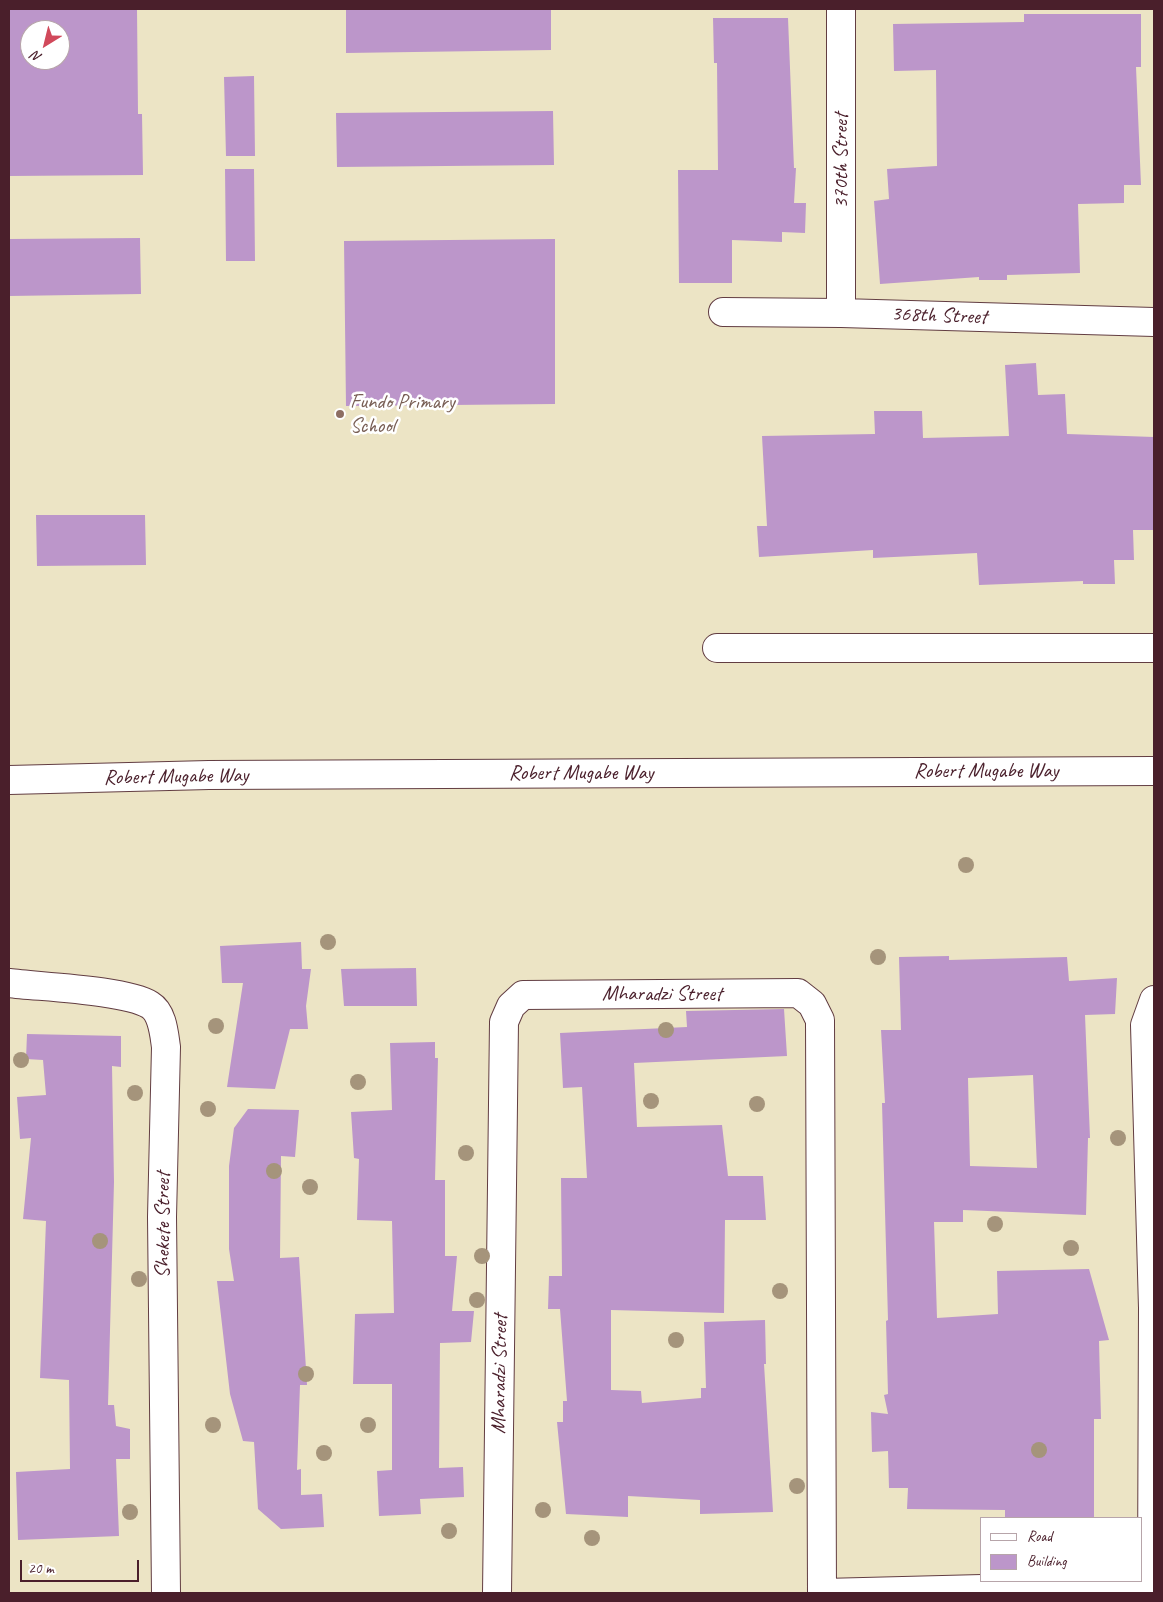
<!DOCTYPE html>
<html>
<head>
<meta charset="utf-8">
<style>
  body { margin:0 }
  #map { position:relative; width:1163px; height:1602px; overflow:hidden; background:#ece4c5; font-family:Caveat,sans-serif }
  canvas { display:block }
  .frame { position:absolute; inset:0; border:10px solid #4a1f2b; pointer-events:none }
  .legend { position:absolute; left:980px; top:1517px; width:162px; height:65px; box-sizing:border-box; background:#fff; border:1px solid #b7a5aa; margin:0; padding:6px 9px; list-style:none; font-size:15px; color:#4a1f2b }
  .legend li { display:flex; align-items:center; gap:10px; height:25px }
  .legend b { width:25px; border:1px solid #b7a5aa }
  .north { position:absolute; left:20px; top:20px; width:50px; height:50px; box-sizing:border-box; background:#fff; border:1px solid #b7a5aa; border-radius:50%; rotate:216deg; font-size:14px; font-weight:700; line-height:20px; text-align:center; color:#4a1f2b }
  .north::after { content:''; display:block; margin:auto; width:18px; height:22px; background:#d1495b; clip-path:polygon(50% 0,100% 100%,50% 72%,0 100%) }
  .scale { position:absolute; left:20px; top:1560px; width:119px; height:22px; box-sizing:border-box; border:2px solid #4a1f2b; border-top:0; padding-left:6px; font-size:15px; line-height:18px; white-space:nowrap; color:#4a1f2b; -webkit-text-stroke:4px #fff; paint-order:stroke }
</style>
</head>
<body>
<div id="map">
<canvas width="1163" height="1602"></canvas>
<div class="frame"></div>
<ul class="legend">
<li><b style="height:6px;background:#fff"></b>Road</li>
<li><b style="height:14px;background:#bc96ca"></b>Building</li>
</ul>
<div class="north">N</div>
<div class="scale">20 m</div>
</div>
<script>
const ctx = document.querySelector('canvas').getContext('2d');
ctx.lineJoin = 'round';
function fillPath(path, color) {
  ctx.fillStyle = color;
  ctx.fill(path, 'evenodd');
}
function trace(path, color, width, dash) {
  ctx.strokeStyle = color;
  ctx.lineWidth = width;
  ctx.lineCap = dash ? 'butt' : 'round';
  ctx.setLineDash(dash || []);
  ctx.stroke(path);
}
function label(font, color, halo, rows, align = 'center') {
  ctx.font = font + ' Caveat,sans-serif';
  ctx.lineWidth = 5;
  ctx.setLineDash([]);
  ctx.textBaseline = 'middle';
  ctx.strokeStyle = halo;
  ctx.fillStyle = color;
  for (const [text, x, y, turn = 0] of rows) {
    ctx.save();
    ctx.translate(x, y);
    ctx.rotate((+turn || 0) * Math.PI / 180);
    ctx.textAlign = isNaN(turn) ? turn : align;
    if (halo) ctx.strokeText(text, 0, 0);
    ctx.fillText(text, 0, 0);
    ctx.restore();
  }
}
fillPath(new Path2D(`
  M 9,9 L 137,9 L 138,114 L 142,114 L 143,175 L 9,176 ZM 30,30 L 60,30 L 60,60 L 30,60 Z
  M 346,9 L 551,9 L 551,50 L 346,53 Z
  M 1024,14 L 1141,14 L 1141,67 L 1136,67 L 1141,185 L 1124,185 L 1124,203 L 1078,204 L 1080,273 L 1007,275 L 1007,280 L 979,280 L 979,277 L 880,284 L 874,201 L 889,199 L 887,169 L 937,166 L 936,70 L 894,71 L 893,24 L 1024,22 Z
  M 713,18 L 788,18 L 794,168 L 796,168 L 794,203 L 806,203 L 805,233 L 782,232 L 782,242 L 732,240 L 732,283 L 679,283 L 678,170 L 718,170 L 717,63 L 714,63 Z
  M 254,76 L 255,156 L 226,156 L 224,77 Z
  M 553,111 L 554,165 L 337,167 L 336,113 Z
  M 225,169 L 254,169 L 255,261 L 226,261 Z
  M 140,238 L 141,294 L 9,296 L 9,239 Z
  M 555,239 L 555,404 L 346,406 L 344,241 Z
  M 1036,363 L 1038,395 L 1065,394 L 1067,434 L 1154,437 L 1154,530 L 1133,530 L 1134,560 L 1114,560 L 1115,584 L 1083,584 L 1083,581 L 979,585 L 977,553 L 873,558 L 873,550 L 759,557 L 757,526 L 767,526 L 762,436 L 875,434 L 874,411 L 922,411 L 923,438 L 1009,436 L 1005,365 Z
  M 36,515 L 145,515 L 146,565 L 37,566 Z
  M 301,942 L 302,969 L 311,969 L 306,1006 L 308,1029 L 290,1029 L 275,1089 L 227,1087 L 243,983 L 222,983 L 220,946 Z
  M 949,956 L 949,960 L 1067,957 L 1069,981 L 1117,978 L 1115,1014 L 1085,1015 L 1090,1138 L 1088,1138 L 1086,1215 L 963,1210 L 963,1222 L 934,1222 L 937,1318 L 998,1314 L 997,1271 L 1089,1269 L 1109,1340 L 1099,1341 L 1101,1419 L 1094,1419 L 1094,1518 L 1005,1518 L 1005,1510 L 907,1509 L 908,1488 L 889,1488 L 888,1451 L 872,1452 L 871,1412 L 888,1414 L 884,1395 L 888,1394 L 886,1321 L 888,1320 L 882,1103 L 885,1103 L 881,1030 L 901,1030 L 899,957 ZM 1033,1075 L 1037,1168 L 970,1166 L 968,1078 Z
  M 416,968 L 417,1006 L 344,1006 L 341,969 Z
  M 784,1009 L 787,1056 L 634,1063 L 637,1127 L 722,1125 L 728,1176 L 763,1176 L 766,1220 L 725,1220 L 724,1313 L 611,1310 L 611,1390 L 641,1391 L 642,1403 L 701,1398 L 701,1388 L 706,1388 L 704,1322 L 765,1320 L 766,1364 L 764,1364 L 773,1512 L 700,1514 L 700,1500 L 628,1496 L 628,1517 L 566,1514 L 557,1422 L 563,1422 L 563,1401 L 567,1401 L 560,1309 L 548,1309 L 549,1276 L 562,1276 L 561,1178 L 587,1178 L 582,1087 L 563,1088 L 560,1033 L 687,1027 L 686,1011 Z
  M 27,1034 L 121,1036 L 121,1067 L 112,1066 L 114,1182 L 108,1405 L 114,1405 L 116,1426 L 130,1429 L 130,1459 L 116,1459 L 119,1536 L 18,1540 L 16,1472 L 70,1469 L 69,1380 L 40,1378 L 46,1221 L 23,1219 L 31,1138 L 20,1139 L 17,1097 L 46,1095 L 43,1060 L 26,1059 Z
  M 435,1042 L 435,1058 L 438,1058 L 435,1180 L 445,1180 L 445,1256 L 457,1256 L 452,1311 L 474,1311 L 471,1342 L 440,1343 L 439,1468 L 463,1467 L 464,1497 L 420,1499 L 421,1514 L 379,1516 L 377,1471 L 392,1470 L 392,1384 L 353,1384 L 355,1314 L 394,1313 L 392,1221 L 357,1220 L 359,1159 L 354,1158 L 351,1112 L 392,1110 L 390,1043 Z
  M 248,1109 L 299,1110 L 295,1157 L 281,1156 L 280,1258 L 299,1257 L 307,1385 L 300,1385 L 297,1470 L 301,1469 L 301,1495 L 322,1494 L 324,1527 L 281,1529 L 258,1509 L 254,1442 L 243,1441 L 230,1394 L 217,1281 L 234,1281 L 229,1249 L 229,1166 L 234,1128 Z`), '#bc96ca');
const minor = new Path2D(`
  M 841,9 L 841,313
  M 723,312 L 841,313 L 1154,322
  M 717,648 L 1154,648
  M 9,780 L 209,775 L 1154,771
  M 9,983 C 41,987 126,990 150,1005 C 163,1013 164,1034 166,1047 L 162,1217 L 166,1593
  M 1152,1581 L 1153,1308 L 1145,1025 L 1154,1000
  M 497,1593 L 504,1022 L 511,1006 L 523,995 L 798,993 L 812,1004 L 820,1020 L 822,1593
  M 824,1593 L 1061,1587 L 1154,1581`);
trace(minor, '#623d42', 30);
trace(minor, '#fff', 28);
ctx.fillStyle = '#a5947b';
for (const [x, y] of [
  [966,865],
  [328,942],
  [878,957],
  [216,1026],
  [666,1030],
  [21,1060],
  [358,1082],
  [135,1093],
  [651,1101],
  [757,1104],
  [208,1109],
  [1118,1138],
  [466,1153],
  [274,1171],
  [310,1187],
  [995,1224],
  [100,1241],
  [1071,1248],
  [482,1256],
  [139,1279],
  [780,1291],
  [477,1300],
  [676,1340],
  [306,1374],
  [213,1425],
  [368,1425],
  [1039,1450],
  [324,1453],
  [797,1486],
  [543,1510],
  [130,1512],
  [449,1531],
  [592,1538]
]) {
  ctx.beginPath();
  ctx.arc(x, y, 8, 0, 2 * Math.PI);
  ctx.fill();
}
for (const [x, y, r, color] of [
  [340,414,5,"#8d6e63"]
]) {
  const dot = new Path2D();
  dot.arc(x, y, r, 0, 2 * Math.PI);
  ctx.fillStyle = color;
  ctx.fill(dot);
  trace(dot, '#fff', 2);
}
label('21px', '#4a1f2b', '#fff', [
  ["370th Street",841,161,-90],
  ["368th Street",939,316,2],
  ["Robert Mugabe Way",986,771],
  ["Robert Mugabe Way",581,773],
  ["Robert Mugabe Way",176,777,-1],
  ["Mharadzi Street",662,994],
  ["Shekete Street",163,1225,-90],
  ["Mharadzi Street",500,1374,-89]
]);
label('21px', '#785e54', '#fff', [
  ["Fundo Primary",350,402],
  ["School",350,426]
], 'left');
</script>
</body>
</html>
